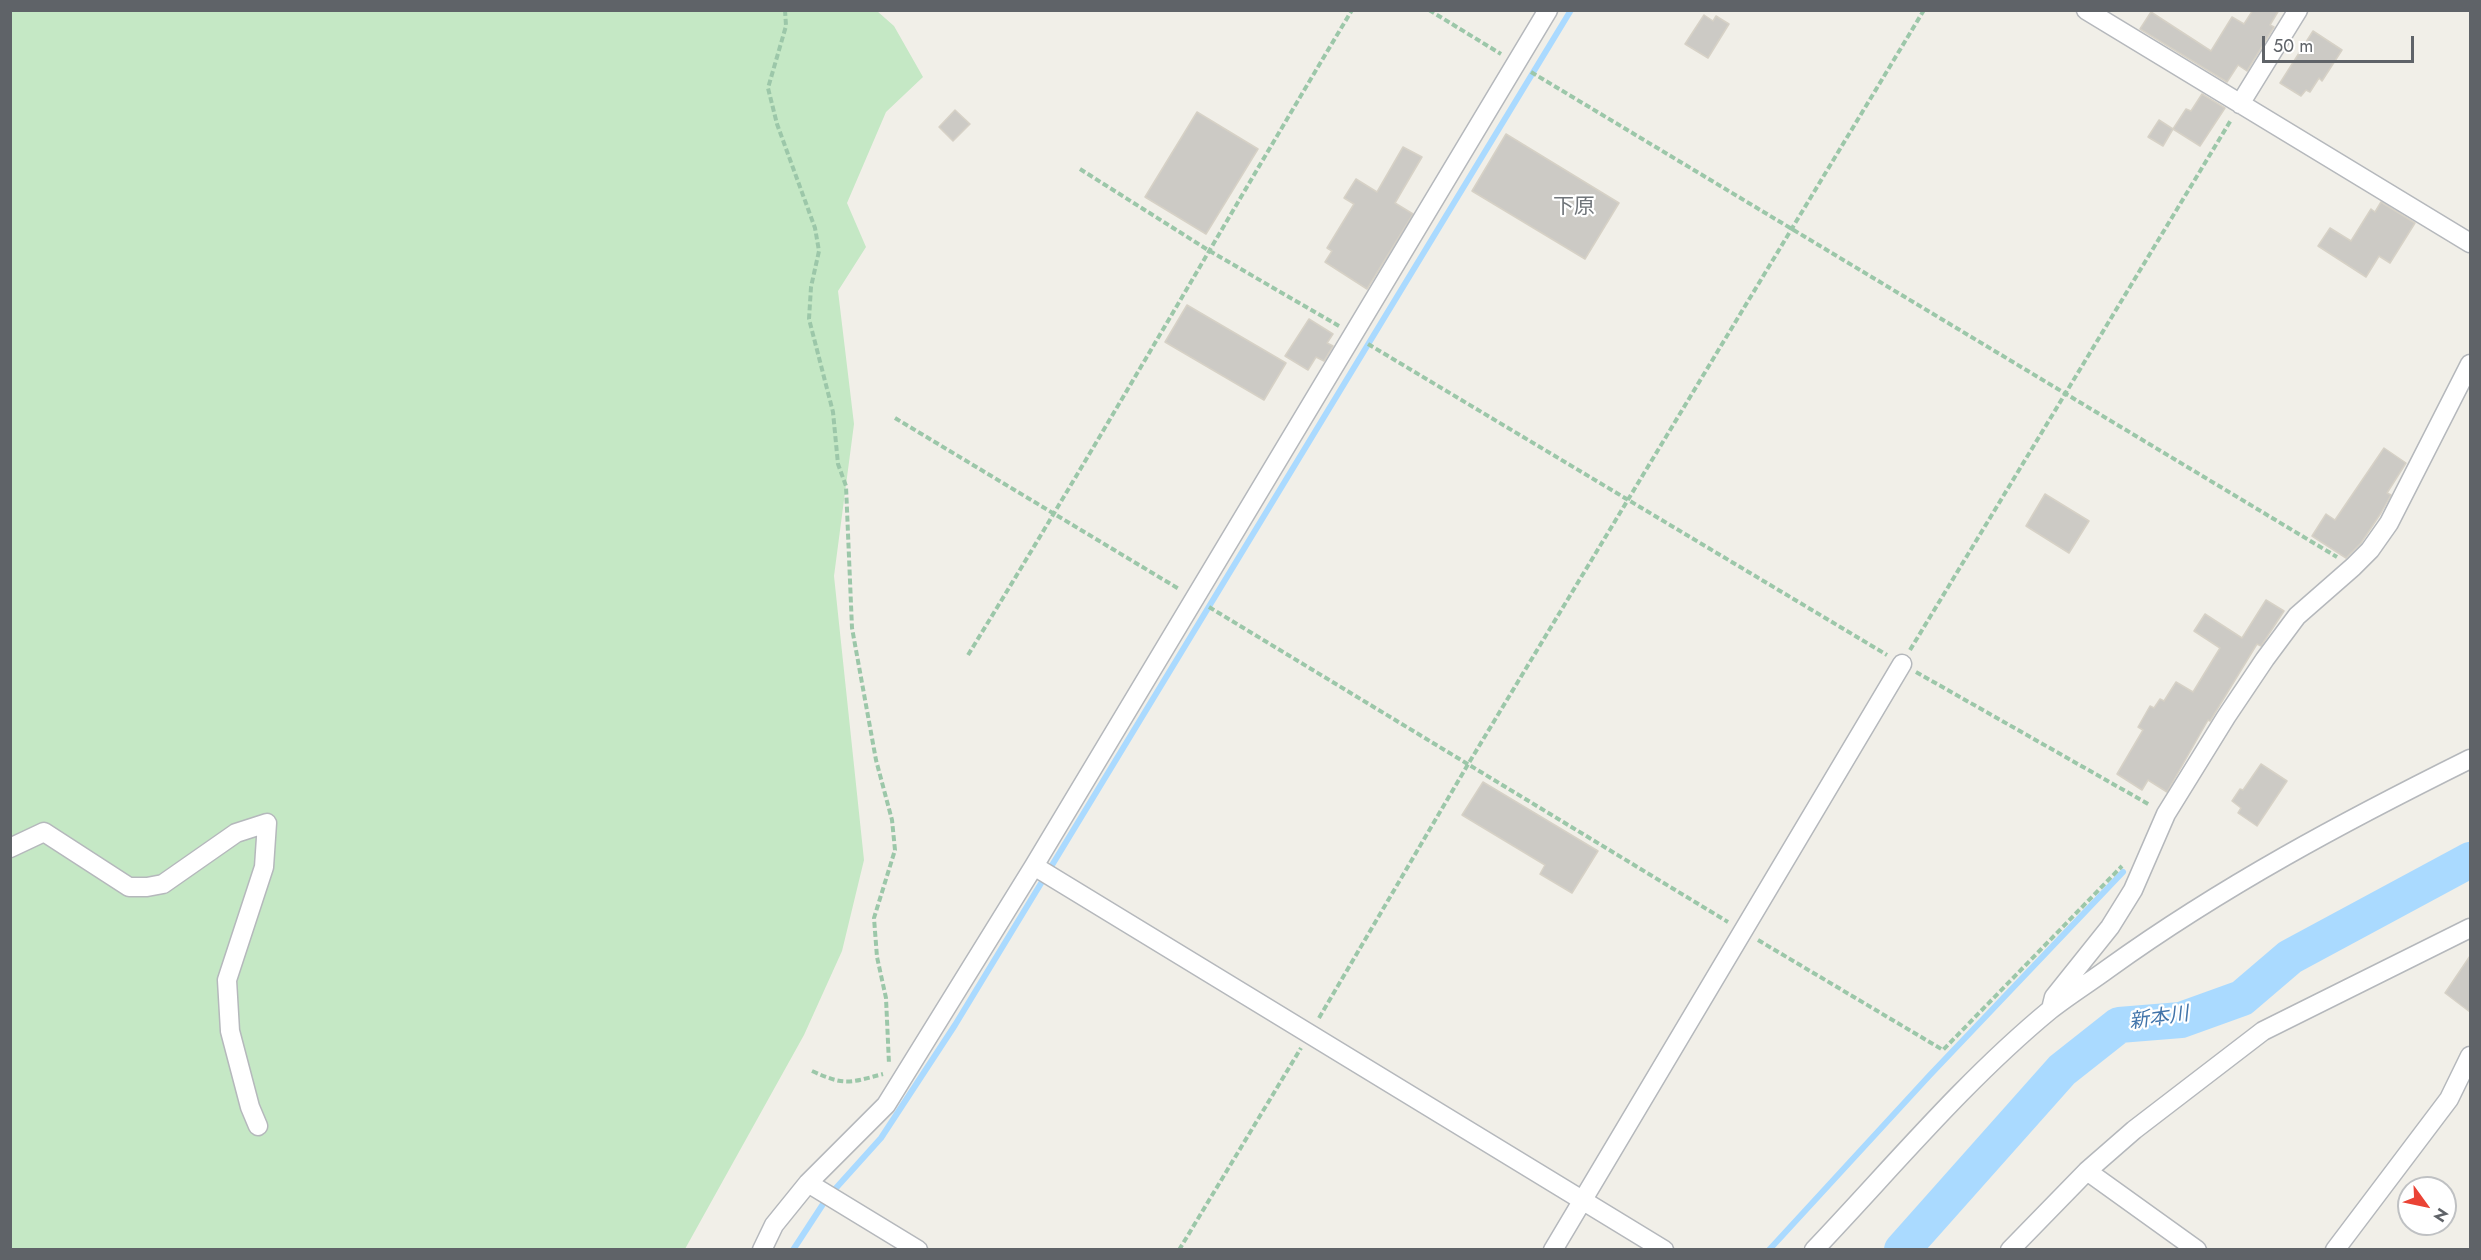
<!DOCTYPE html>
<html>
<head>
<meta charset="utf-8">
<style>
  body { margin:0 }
  #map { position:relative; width:2481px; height:1260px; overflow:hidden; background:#f1efe8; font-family:Jost,sans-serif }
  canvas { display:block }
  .frame { position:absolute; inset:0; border:12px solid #5f6368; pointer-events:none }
  .north { position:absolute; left:2397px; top:1176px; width:60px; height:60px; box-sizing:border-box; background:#fff; border:2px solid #bfc1c3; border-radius:50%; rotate:123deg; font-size:16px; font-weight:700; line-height:24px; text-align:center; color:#5f6368 }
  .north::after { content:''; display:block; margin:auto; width:21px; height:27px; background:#ea4335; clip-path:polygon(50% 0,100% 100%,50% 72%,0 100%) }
  .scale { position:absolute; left:2262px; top:36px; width:152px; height:27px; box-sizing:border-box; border:3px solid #5f6368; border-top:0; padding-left:8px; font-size:18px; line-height:21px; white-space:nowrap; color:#5f6368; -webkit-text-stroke:4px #fff; paint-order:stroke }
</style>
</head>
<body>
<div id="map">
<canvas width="2481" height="1260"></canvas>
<div class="frame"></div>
<div class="north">N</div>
<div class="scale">50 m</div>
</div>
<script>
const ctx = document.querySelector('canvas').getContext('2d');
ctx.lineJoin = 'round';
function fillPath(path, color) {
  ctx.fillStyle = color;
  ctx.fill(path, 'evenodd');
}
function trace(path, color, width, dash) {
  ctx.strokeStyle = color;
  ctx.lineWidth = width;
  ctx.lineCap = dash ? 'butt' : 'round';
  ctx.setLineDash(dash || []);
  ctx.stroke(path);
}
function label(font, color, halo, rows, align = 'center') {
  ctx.font = font + ' Jost,"Noto Sans JP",sans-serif';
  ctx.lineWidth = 4.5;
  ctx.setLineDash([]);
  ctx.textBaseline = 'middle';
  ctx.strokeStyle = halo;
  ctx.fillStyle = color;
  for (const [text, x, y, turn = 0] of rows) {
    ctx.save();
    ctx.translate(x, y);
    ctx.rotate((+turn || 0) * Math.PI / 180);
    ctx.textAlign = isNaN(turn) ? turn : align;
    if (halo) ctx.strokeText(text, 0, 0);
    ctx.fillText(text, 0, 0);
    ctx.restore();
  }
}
fillPath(new Path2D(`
  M 10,11 L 877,11 L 894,26 L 923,77 L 886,112 L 847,203 L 866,247 L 838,291 L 854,424 L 834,576 L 864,860 L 842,951 L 804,1035 L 685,1249 L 11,1249 Z`), '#c5e8c5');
trace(new Path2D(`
  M 793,1250 L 827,1198 L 881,1138 L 955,1025 L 1571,10
  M 1769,1250 L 1929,1076 L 2123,872`), '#aadaff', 6);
trace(new Path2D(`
  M 1902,1250 L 2062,1070 L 2119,1025 L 2181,1020 L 2242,998 L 2290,957 L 2470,860`), '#aadaff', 36);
const building = new Path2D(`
  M 2253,10 L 2279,10 L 2270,25 L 2274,27 L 2247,71 L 2238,65 L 2227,82 L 2140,29 L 2151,12 L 2211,51 L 2232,17 L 2244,24 Z
  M 1704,15 L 1713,21 L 1716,16 L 1729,24 L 1708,58 L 1685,44 Z
  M 2313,31 L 2342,50 L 2322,81 L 2319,78 L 2310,92 L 2306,90 L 2301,96 L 2280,83 Z
  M 2202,94 L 2225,108 L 2200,146 L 2173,129 L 2163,146 L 2148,137 L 2159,120 L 2173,129 L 2186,109 L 2191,111 Z
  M 955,110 L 970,124 L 953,141 L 939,127 Z
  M 1197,112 L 1258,149 L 1206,234 L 1145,197 Z
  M 1506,134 L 1619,203 L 1585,259 L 1472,191 Z
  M 1403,147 L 1422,157 L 1395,203 L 1413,214 L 1367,289 L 1325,262 L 1332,251 L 1327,248 L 1354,204 L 1344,198 L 1356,179 L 1377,192 Z
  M 2381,202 L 2415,223 L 2390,263 L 2379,256 L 2366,277 L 2318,246 L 2330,228 L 2351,241 L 2371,209 L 2375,212 Z
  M 1187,305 L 1286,363 L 1264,400 L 1165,342 Z
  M 1309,319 L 1333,334 L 1327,343 L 1333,346 L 1324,361 L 1316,357 L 1308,370 L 1285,356 Z
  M 2384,448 L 2406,463 L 2387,493 L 2391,495 L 2381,513 L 2361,543 L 2346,558 L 2312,536 L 2326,514 L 2335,520 Z
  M 2045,494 L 2089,521 L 2069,553 L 2026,526 Z
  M 2266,600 L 2284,611 L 2261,646 L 2257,644 L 2210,721 L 2208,720 L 2167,792 L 2148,780 L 2142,790 L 2117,774 L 2143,730 L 2138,727 L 2150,706 L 2154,708 L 2160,699 L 2164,701 L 2176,682 L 2193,692 L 2220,648 L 2194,631 L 2205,614 L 2242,638 Z
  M 2261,764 L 2287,781 L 2257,826 L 2238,813 L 2241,808 L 2232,801 L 2240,789 L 2243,790 Z
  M 1483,782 L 1598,851 L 1572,893 L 1540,874 L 1545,865 L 1462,815 Z
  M 2470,956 L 2470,1012 L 2445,993 Z`);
fillPath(building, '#cccac5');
trace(building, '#d6d1c6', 1.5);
const minor = new Path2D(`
  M 2086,10 L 2470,243
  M 2240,104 L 2298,10
  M 10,848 L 44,832 L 129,887 L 147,887 L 163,884 L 236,833 L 267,823 L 264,867 L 227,980 L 230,1031 L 250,1107 L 258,1126
  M 1034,866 L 1664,1250
  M 2052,1005 L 2054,997 L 2110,927 L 2133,890 L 2166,814 L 2226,717 L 2265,659 L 2297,616 L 2353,567 L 2370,550 L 2389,523 L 2470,364
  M 2087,1171 L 2197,1250
  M 808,1183 L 918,1250
  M 762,1250 L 774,1225 L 808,1183 L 886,1105 L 1034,866 L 1548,10
  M 1553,1250 L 1902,664
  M 1814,1250 C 1891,1169 1964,1081 2050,1010 C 2069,995 2090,982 2109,968 C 2223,886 2345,821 2470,759
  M 2010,1250 L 2087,1171 L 2134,1130 L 2263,1031 L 2470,928
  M 2335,1250 L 2449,1099 L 2470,1056`);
trace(minor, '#b5b8bc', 21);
trace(new Path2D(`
  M 785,10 L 786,26 L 768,88 L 777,124 L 815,228 L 819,251 L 811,287 L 809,319 L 833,412 L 838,464 L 846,486 L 852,628 L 876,760 L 892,820 L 895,850 L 874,918 L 877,957 L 886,998 L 889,1064
  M 1429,10 L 1501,54
  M 1531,72 L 2337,557
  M 1080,169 L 1208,250 L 1339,326
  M 1368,344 L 1887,655
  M 895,418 L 1179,589
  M 1209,607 L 1728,922
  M 1910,650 L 2231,120
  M 968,655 C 1099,442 1223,225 1352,10
  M 1916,672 L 2150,805
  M 1758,940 L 1943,1050 L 2122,866
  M 1319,1018 L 1467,766 L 1924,10
  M 812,1071 C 845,1086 849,1083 883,1074
  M 1179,1250 L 1301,1048`), '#9cc7a9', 4, [6, 3]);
trace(minor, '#fff', 18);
label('italic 20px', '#4174aa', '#fff', [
  ["新本川",2159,1019,-8]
]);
label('21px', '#70757a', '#fff', [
  ["下原",1574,208]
]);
</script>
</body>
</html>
